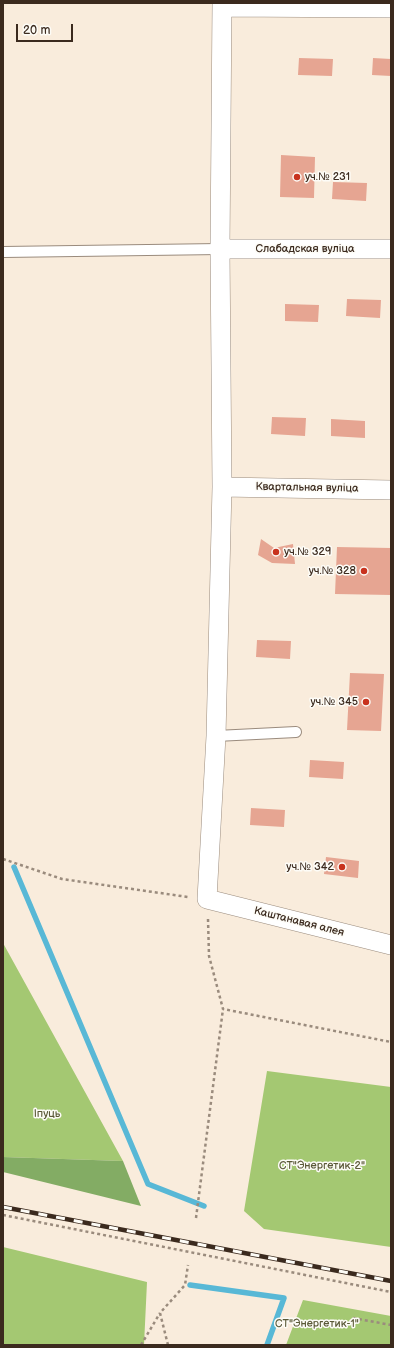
<!DOCTYPE html>
<html>
<head>
<meta charset="utf-8">
<style>
  body { margin:0 }
  #map { position:relative; width:394px; height:1348px; overflow:hidden; background:#f9ecdc; font-family:"Balsamiq Sans",sans-serif }
  canvas { display:block }
  .frame { position:absolute; inset:0; border:4px solid #3b2a1e; pointer-events:none }
  .scale { position:absolute; left:16px; top:24px; width:57px; height:18px; box-sizing:border-box; border:2px solid #3b2a1e; border-top:0; padding-left:5px; font-size:12px; line-height:14px; white-space:nowrap; color:#3b2a1e; -webkit-text-stroke:3px #fdfcf7; paint-order:stroke }
</style>
</head>
<body>
<div id="map">
<canvas width="394" height="1348"></canvas>
<div class="frame"></div>
<div class="scale">20 m</div>
</div>
<script>
const ctx = document.querySelector('canvas').getContext('2d');
ctx.lineJoin = 'round';
function fillPath(path, color) {
  ctx.fillStyle = color;
  ctx.fill(path, 'evenodd');
}
function trace(path, color, width, dash) {
  ctx.strokeStyle = color;
  ctx.lineWidth = width;
  ctx.lineCap = dash ? 'butt' : 'round';
  ctx.setLineDash(dash || []);
  ctx.stroke(path);
}
function label(font, color, halo, rows, align = 'center') {
  ctx.font = font + ' "Balsamiq Sans",sans-serif';
  ctx.lineWidth = 3;
  ctx.setLineDash([]);
  ctx.textBaseline = 'middle';
  ctx.strokeStyle = halo;
  ctx.fillStyle = color;
  for (const [text, x, y, turn = 0] of rows) {
    ctx.save();
    ctx.translate(x, y);
    ctx.rotate((+turn || 0) * Math.PI / 180);
    ctx.textAlign = isNaN(turn) ? turn : align;
    if (halo) ctx.strokeText(text, 0, 0);
    ctx.fillText(text, 0, 0);
    ctx.restore();
  }
}
fillPath(new Path2D(`
  M 3,943 L 123,1161 L 3,1157 Z
  M 267,1071 L 391,1087 L 391,1247 L 264,1229 L 244,1211 Z
  M 3,1247 L 147,1282 L 144,1345 L 3,1345 Z
  M 303,1300 L 391,1316 L 391,1345 L 286,1345 Z`), '#a4c872');
fillPath(new Path2D(`
  M 3,1157 L 123,1161 L 141,1206 L 3,1172 Z`), '#83ac64');
trace(new Path2D(`
  M 14,867 L 148,1184 L 204,1206
  M 190,1285 L 284,1298 L 267,1345`), '#58b8d6', 5.5);
fillPath(new Path2D(`
  M 299,58 L 333,59 L 332,76 L 298,75 Z
  M 373,58 L 391,59 L 391,76 L 372,75 Z
  M 281,155 L 315,157 L 314,198 L 280,197 Z
  M 333,182 L 367,183 L 366,201 L 332,199 Z
  M 347,299 L 381,300 L 380,318 L 346,316 Z
  M 285,304 L 319,305 L 318,322 L 285,321 Z
  M 272,417 L 306,418 L 305,436 L 271,434 Z
  M 331,419 L 365,421 L 365,438 L 331,436 Z
  M 261,539 L 274,548 L 293,544 L 295,564 L 272,563 L 258,555 Z
  M 337,547 L 391,548 L 391,595 L 335,594 Z
  M 257,640 L 291,641 L 290,659 L 256,657 Z
  M 350,673 L 384,674 L 381,731 L 347,730 Z
  M 310,760 L 344,762 L 343,779 L 309,777 Z
  M 251,808 L 285,810 L 284,827 L 250,825 Z
  M 326,857 L 359,861 L 358,878 L 324,874 Z`), '#e6a592');
const service = new Path2D(`
  M 3,252 L 220,249
  M 216,736 L 296,732`);
const minor = new Path2D(`
  M 222,3 L 220,249 L 222,487 L 216,736 L 207,899 L 391,945
  M 222,7 L 391,8
  M 220,249 L 391,249
  M 222,487 L 391,490`);
trace(service, '#9a8b7d', 12);
trace(minor, '#9a8b7d', 20);
trace(new Path2D(`
  M 3,859 L 62,879 L 188,897
  M 208,919 L 209,956 L 223,1009 L 391,1042
  M 3,1215 L 391,1292
  M 196,1218 L 223,1009
  M 353,1318 L 391,1325
  M 141,1345 L 160,1313
  M 168,1345 L 160,1313 L 185,1285 L 188,1265`), '#9a8b7d', 2.5, [3, 3]);
trace(service, '#fff', 10);
trace(minor, '#fff', 19);
const rail = new Path2D(`
  M 3,1207 L 391,1281`);
trace(rail, '#3b2a1e', 4.5);
trace(rail, '#fdfcf7', 3, [9]);
for (const [x, y, r, color] of [
  [297,177,4,"#c8321e"],
  [276,552,4,"#c8321e"],
  [364,571,4,"#c8321e"],
  [366,702,4,"#c8321e"],
  [342,867,4,"#c8321e"]
]) {
  const dot = new Path2D();
  dot.arc(x, y, r, 0, 2 * Math.PI);
  ctx.fillStyle = color;
  ctx.fill(dot);
  trace(dot, '#fdfcf7', 1.5);
}
label('11px', '#3b2a1e', '#fdfcf7', [
  ["уч.№ 231",305,177,"left"],
  ["уч.№ 329",284,552,"left"],
  ["уч.№ 328",356,571],
  ["уч.№ 345",358,702],
  ["уч.№ 342",334,867]
], 'right');
label('11px', '#3b2a1e', '#fdfcf7', [
  ["Слабадская вуліца",305,249],
  ["Квартальная вуліца",307,488,1],
  ["Каштанавая алея",299,922,14]
]);
label('11px', '#5a5937', '#fdfcf7', [
  ["Іпуць",47,1114],
  ["СТ\"Энергетик-2\"",322,1166],
  ["СТ\"Энергетик-1\"",317,1324]
]);
</script>
</body>
</html>
